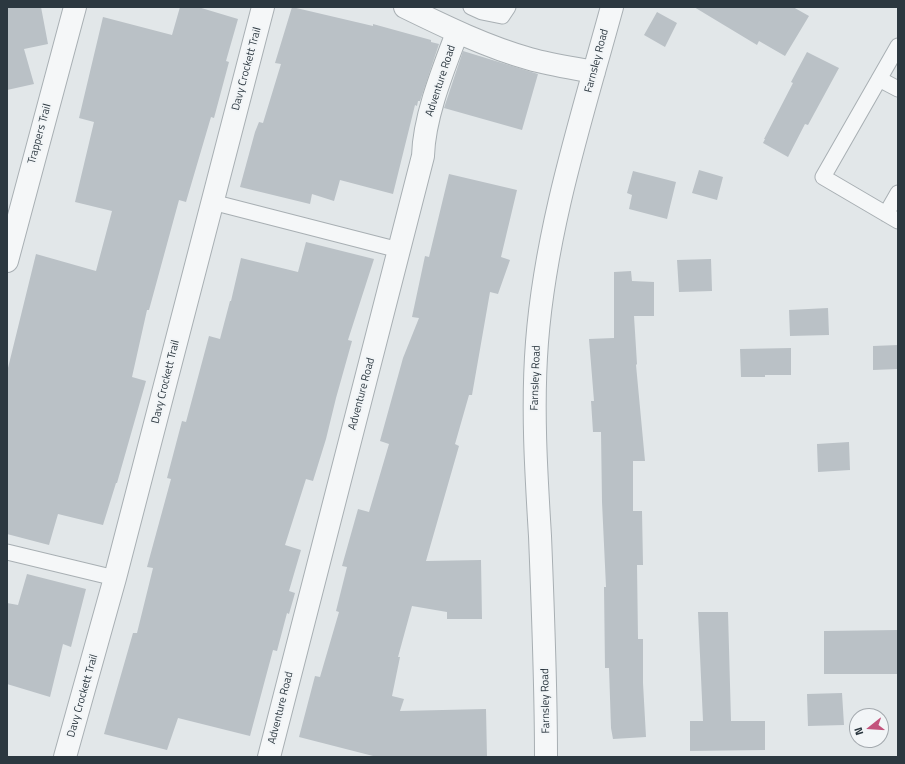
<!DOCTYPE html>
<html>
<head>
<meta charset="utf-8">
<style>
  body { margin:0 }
  #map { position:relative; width:905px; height:764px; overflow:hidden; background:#e2e7e9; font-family:"Titillium Web",sans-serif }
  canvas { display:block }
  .frame { position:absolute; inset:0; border:8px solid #2c3840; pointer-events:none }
  .north { position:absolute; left:849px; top:708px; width:40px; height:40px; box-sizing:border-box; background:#f2f5f7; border:1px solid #a3a9ae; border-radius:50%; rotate:253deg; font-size:11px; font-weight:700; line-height:16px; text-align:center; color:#2c3840 }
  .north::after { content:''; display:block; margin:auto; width:14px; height:18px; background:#c3537c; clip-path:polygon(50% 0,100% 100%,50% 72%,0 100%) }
</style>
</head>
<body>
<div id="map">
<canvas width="905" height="764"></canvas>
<div class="frame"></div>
<div class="north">N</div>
</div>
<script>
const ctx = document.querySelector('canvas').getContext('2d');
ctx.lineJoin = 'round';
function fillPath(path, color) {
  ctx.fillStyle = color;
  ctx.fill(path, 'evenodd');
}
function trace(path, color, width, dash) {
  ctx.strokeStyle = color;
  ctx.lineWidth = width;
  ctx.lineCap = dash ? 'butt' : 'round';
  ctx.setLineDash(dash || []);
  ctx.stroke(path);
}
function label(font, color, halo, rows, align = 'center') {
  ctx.font = font + ' "Titillium Web",sans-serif';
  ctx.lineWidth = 4;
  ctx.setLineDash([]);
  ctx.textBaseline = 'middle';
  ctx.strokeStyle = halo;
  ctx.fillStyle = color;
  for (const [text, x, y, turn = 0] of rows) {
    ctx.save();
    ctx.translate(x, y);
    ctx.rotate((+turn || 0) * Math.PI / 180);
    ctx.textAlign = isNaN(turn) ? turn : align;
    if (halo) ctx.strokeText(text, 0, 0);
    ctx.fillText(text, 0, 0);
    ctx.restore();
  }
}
fillPath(new Path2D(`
  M 7,7 L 41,7 L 48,44 L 24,49 L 34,84 L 7,90 Z
  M 180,7 L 198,7 L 238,19 L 226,61 L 229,62 L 214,118 L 211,117 L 186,202 L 179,200 L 149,310 L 147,310 L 132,377 L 146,381 L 117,483 L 116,483 L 103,525 L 58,514 L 49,545 L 7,534 L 7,372 L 36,254 L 96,271 L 112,211 L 75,202 L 94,122 L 79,118 L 103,17 L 172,35 Z
  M 292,7 L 373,26 L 373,24 L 431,40 L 431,42 L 439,44 L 420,101 L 418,101 L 417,106 L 415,105 L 393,194 L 340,180 L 334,201 L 312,194 L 310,204 L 240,187 L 255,132 L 259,122 L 263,123 L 281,64 L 275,63 Z
  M 694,7 L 793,7 L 809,16 L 785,56 L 759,41 L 757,45 Z
  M 657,12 L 677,23 L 665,47 L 644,35 Z
  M 463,51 L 538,74 L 522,130 L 444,108 Z
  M 807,52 L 839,68 L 808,125 L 805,124 L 788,157 L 763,143 L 765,139 L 764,139 L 793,83 L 791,82 Z
  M 699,170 L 723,177 L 717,200 L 692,193 Z
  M 633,171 L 676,182 L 667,219 L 629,209 L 632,195 L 627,193 Z
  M 449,174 L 517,190 L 501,257 L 510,260 L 498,294 L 490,292 L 472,395 L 469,395 L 455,444 L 459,446 L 426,561 L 481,560 L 482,619 L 447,619 L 447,612 L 412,606 L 398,657 L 400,657 L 392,696 L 404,699 L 400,711 L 486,709 L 487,757 L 377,757 L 299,737 L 315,676 L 320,677 L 339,612 L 336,611 L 347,567 L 342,566 L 358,509 L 369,512 L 389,444 L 380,441 L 403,358 L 419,318 L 412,317 L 425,256 L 429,257 Z
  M 306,242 L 374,259 L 348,340 L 352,341 L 336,398 L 326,439 L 313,481 L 306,479 L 285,545 L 301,550 L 289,591 L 295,593 L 289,614 L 287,613 L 277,651 L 273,650 L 250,736 L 178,718 L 167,750 L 104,734 L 133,633 L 137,633 L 153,568 L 147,567 L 171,479 L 167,478 L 182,421 L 186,422 L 209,336 L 220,339 L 230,301 L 231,301 L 241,258 L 298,272 Z
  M 711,259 L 712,291 L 679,292 L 677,260 Z
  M 631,271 L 632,281 L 654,282 L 654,316 L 634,316 L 637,364 L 636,365 L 645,461 L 633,461 L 633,511 L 642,511 L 643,565 L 637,565 L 638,639 L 643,639 L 643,683 L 646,737 L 613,739 L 611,728 L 609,668 L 605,668 L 604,587 L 606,587 L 602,502 L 601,432 L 593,432 L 591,401 L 594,401 L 589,339 L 614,338 L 614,272 Z
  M 828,308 L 829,335 L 790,336 L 789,310 Z
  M 898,345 L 898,369 L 873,370 L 873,346 Z
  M 791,348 L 791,375 L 765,375 L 765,377 L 741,377 L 740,349 Z
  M 849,442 L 850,470 L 818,472 L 817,444 Z
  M 27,574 L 86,589 L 71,647 L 63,644 L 50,697 L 7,684 L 7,603 L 18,605 Z
  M 698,612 L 728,612 L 731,721 L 765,721 L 765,750 L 690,751 L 690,721 L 703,721 Z
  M 898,630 L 898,674 L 824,674 L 824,631 Z
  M 842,693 L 844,725 L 808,726 L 807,694 Z`), '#bac1c6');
const lane = new Path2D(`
  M 471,7 L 482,12 L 502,16 L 508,7
  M 898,46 L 823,177 L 898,221
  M 879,79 L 898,89
  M 212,202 L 399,250
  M 886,214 L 898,193
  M 7,552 L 115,578`);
const street = new Path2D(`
  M 405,7 C 446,27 487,47 530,59 C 551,65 573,68 594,72
  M 7,261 L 75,7
  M 65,757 L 115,578 L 263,7
  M 269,757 L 423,156 C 424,117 443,70 457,33
  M 546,757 C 546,683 543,610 540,536 C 536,471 532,406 537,342 C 546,227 582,117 612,7`);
trace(lane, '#a8afb3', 17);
trace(street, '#a8afb3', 24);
trace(lane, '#f5f7f8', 15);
trace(street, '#f5f7f8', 22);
label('11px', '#2c3840', '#f2f5f7', [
  ["Farnsley Road",597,61,-75],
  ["Davy Crockett Trail",247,69,-75],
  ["Adventure Road",441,81,-72],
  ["Trappers Trail",40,134,-75],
  ["Farnsley Road",536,378,-88],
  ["Davy Crockett Trail",166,382,-76],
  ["Adventure Road",362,394,-75],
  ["Davy Crockett Trail",83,696,-74],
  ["Farnsley Road",546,701,-91],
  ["Adventure Road",281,708,-76]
]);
</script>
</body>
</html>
